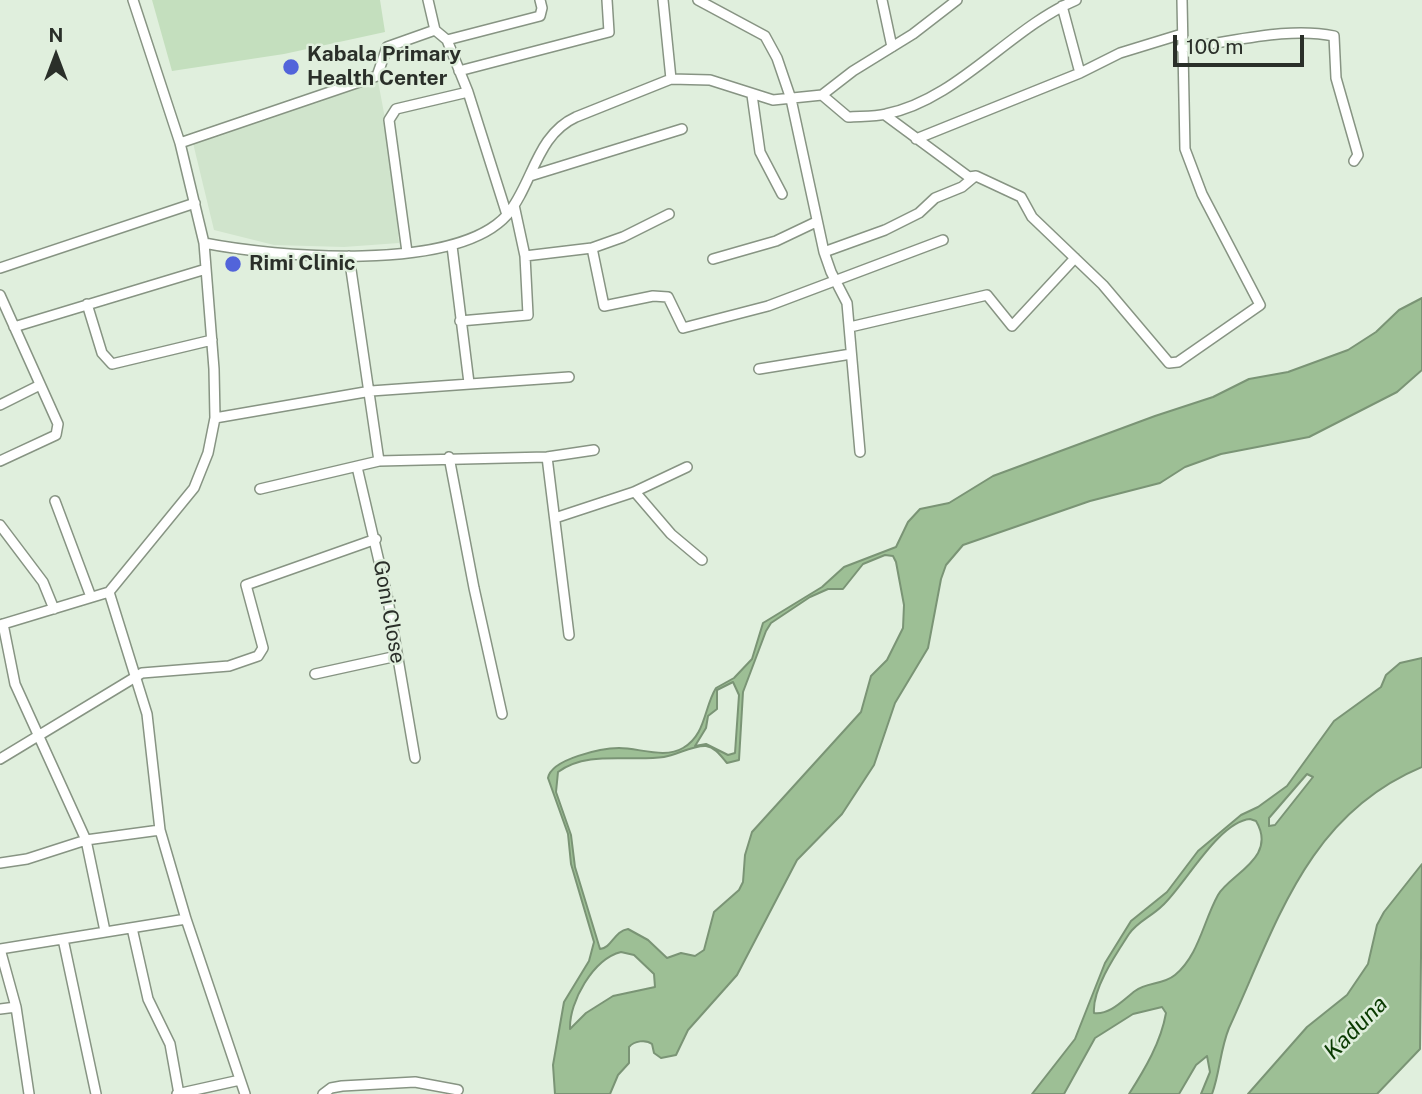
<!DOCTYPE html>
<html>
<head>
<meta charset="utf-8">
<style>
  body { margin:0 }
  #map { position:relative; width:1422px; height:1094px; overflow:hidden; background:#e0efdd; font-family:"Public Sans",sans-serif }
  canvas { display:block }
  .north { position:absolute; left:21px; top:21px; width:70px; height:70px; -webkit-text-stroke:5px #e0efdd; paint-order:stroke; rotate:0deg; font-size:19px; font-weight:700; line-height:28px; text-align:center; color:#2a2f29 }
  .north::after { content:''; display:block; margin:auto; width:24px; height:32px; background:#2a2f29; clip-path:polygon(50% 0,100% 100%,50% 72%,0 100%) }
  .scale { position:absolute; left:1173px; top:35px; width:131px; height:32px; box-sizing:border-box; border:4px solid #2a2f29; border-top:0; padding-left:9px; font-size:21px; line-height:24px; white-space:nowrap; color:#2a2f29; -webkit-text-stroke:5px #e0efdd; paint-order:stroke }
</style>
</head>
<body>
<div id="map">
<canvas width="1422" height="1094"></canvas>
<div class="north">N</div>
<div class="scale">100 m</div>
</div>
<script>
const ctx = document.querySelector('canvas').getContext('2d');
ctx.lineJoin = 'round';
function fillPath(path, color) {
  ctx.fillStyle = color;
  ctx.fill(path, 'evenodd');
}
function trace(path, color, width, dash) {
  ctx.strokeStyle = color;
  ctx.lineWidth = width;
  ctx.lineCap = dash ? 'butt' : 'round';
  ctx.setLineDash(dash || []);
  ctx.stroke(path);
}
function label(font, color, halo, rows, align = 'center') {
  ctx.font = font + ' "Public Sans",sans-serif';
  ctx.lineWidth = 5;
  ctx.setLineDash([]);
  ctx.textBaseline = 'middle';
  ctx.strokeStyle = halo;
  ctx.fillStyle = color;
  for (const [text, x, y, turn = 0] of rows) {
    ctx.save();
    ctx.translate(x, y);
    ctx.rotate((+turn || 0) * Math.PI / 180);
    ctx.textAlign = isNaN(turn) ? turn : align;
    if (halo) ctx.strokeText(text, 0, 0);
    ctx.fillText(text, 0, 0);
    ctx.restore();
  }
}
fillPath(new Path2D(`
  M 378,81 L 390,145 L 399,243 L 344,247 L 274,245 L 214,230 L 193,143 Z`), '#d0e4cc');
fillPath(new Path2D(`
  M 152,0 L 380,0 L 385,32 L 284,54 L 172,71 Z`), '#c4dfbe');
const water = new Path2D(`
  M 1422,298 L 1422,370 L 1397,392 L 1309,437 L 1221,454 L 1185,467 L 1160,483 L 1090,501 L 963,545 L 946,565 L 941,579 L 928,648 L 895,703 L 874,765 L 842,814 L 797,860 L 737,975 L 688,1030 L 676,1055 L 661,1058 L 654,1053 L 652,1044 C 646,1039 634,1041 629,1047 L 629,1063 L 618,1075 L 610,1094 L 555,1094 L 553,1065 L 564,1002 L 589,961 L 594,942 L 571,864 L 568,834 L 548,778 C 551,759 602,748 619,748 C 639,748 665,759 683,748 C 706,735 704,707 716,688 L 734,678 L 752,659 L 763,623 L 822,587 L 844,567 L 896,547 L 908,522 L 920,509 L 949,503 L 993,476 L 1155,416 L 1213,397 L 1249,379 L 1288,372 L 1348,350 L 1376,332 L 1399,310 ZM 885,555 L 893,556 L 896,562 L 904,605 L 903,628 L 887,660 L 871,676 L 861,712 L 752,832 L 745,855 L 743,882 L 739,890 L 714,912 L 704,950 L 695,956 L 681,953 L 667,958 L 648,940 L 628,929 C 614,931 612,948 600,949 L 575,867 L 571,835 L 556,792 L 558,772 C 587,750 630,762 664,757 C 677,755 693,745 706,746 C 715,747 721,756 727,763 L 739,760 L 743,692 L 766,631 L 771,623 L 810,597 L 828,589 L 843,589 L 863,564 ZM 733,682 L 739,695 L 735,753 L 728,755 L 706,744 L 695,746 L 706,728 L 708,716 L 717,709 L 717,690 ZM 621,952 L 634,955 L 654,974 L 655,987 L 613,996 L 586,1013 L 570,1029 C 569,1002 593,959 621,952 Z
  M 1422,658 L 1422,767 C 1307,815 1277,923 1229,1028 C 1220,1050 1220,1072 1212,1094 L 1201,1094 L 1210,1072 L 1207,1056 L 1196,1065 L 1179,1094 L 1129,1094 C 1145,1069 1161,1042 1166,1013 L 1162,1007 L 1133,1014 L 1095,1038 L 1064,1094 L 1032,1094 L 1075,1039 L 1105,963 L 1131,921 L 1167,892 L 1198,851 L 1241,815 L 1258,807 L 1287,786 L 1334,721 L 1381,687 L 1386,675 L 1400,663 ZM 1307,774 L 1313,777 L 1275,825 L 1269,826 L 1269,818 ZM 1250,819 L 1256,821 C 1278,858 1230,874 1218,895 C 1203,922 1199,955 1175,975 C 1163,985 1147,982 1135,991 C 1123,1000 1110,1015 1094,1013 C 1092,989 1116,954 1129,934 C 1137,922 1152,916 1162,906 C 1185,885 1218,822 1250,819 Z
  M 1422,864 L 1420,1049 L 1377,1094 L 1248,1094 L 1307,1027 L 1347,995 L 1368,964 L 1377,925 L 1384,912 Z`);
fillPath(water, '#9dbf95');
trace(water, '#7a9475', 2);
const minor = new Path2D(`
  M 428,0 L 435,30 L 447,40 L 468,92 L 507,215
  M 663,0 L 671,79
  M 698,0 L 765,36 L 777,58 L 791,99 L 824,252 L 831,272 L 847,303 L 860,452
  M 882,0 L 892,47
  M 1062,6 L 1080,73
  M 447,40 L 540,16 L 542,8 L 540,0
  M 1181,48 C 1230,43 1286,26 1334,36 L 1336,78 L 1358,155 L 1354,161
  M 459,71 L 609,32 L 607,0
  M 752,95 L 760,152 L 782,194
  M 822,95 L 853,71 L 913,34 L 957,0
  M 885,115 L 969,177 L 976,176 L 1021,197 L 1032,217 L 1103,285 L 1169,363 L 1178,362 L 1260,305 L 1202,194 L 1185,149 L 1182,0
  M 916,139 L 1080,73 L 1120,53 L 1182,34
  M 180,143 L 377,76 L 387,47 L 435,30
  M 530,176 L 682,129
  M 204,243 C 275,257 455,273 507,215 C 533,184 536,135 576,117 L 671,79 L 710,80 L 773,100 L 822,95 L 848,117 C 860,116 874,117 886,114 C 957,100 1010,28 1076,0
  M 452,246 L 469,383
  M 592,248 L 604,306 L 653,296 L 668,297 L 683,328 L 768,306 L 943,240
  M 407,252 L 389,120 L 396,109 L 468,92
  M 824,252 L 885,230 L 919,213 L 935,198 L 962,187 L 974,177
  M 349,256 L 379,461
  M 525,256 L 592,248 L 623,237 L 669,214
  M 713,259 L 776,241 L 816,222
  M 0,268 L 195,203
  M 0,295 L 58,424 L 56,435 L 0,461
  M 87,304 L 102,353 L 112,364 L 212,340
  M 460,321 L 528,315 L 525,256 L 514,205
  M 14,327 L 206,269
  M 850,327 L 987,295 L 1012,326 L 1075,258
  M 759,369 L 851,354
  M 0,405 L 40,385
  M 215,418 L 371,391 L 569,377
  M 449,457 L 474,588 L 502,714
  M 547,457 L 569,635
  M 357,467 L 388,600 L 415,758
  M 260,489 L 379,461 L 547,457 L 594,450
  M 635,492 L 671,534 L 702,560
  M 55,501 L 91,597
  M 555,518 L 634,492 L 687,467
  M 0,525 L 43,582 L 54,609
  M 109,592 L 147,714 L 160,830 L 186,919 L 245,1094
  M 3,624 L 15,684 L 86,840 L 105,931
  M 0,625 L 109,592 L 194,488 L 208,453 L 215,418 L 214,369 L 204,243 L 180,143 L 133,0
  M 315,674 L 397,656
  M 0,759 L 142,673 L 229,666 L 258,656 L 263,648 L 246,585 L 376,539
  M 0,863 L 27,859 L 86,840 L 160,830
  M 132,928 L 148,999 L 170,1044 L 179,1094
  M 63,939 L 96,1094
  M 0,949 L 186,919
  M 0,949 L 16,1007 L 29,1094
  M 0,1009 L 16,1007
  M 177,1094 L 240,1080
  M 323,1094 L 331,1088 L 342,1086 L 415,1082 L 458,1090`);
trace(minor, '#879483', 12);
trace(minor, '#fff', 9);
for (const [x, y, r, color] of [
  [291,67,9,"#5264da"],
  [233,264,9,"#5264da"]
]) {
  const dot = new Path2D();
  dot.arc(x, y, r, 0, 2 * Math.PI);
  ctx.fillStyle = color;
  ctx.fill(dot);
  trace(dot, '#e0efdd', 2.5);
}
label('bold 21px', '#2a2f29', '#e0efdd', [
  ["Kabala Primary",307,55],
  ["Health Center",307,79],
  ["Rimi Clinic",249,264]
], 'left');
label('21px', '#2a2f29', '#e0efdd', [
  ["Goni Close",389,612,80]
]);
label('italic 23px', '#0a3a00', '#e0efdd', [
  ["Kaduna",1356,1028,-45]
]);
</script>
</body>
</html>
